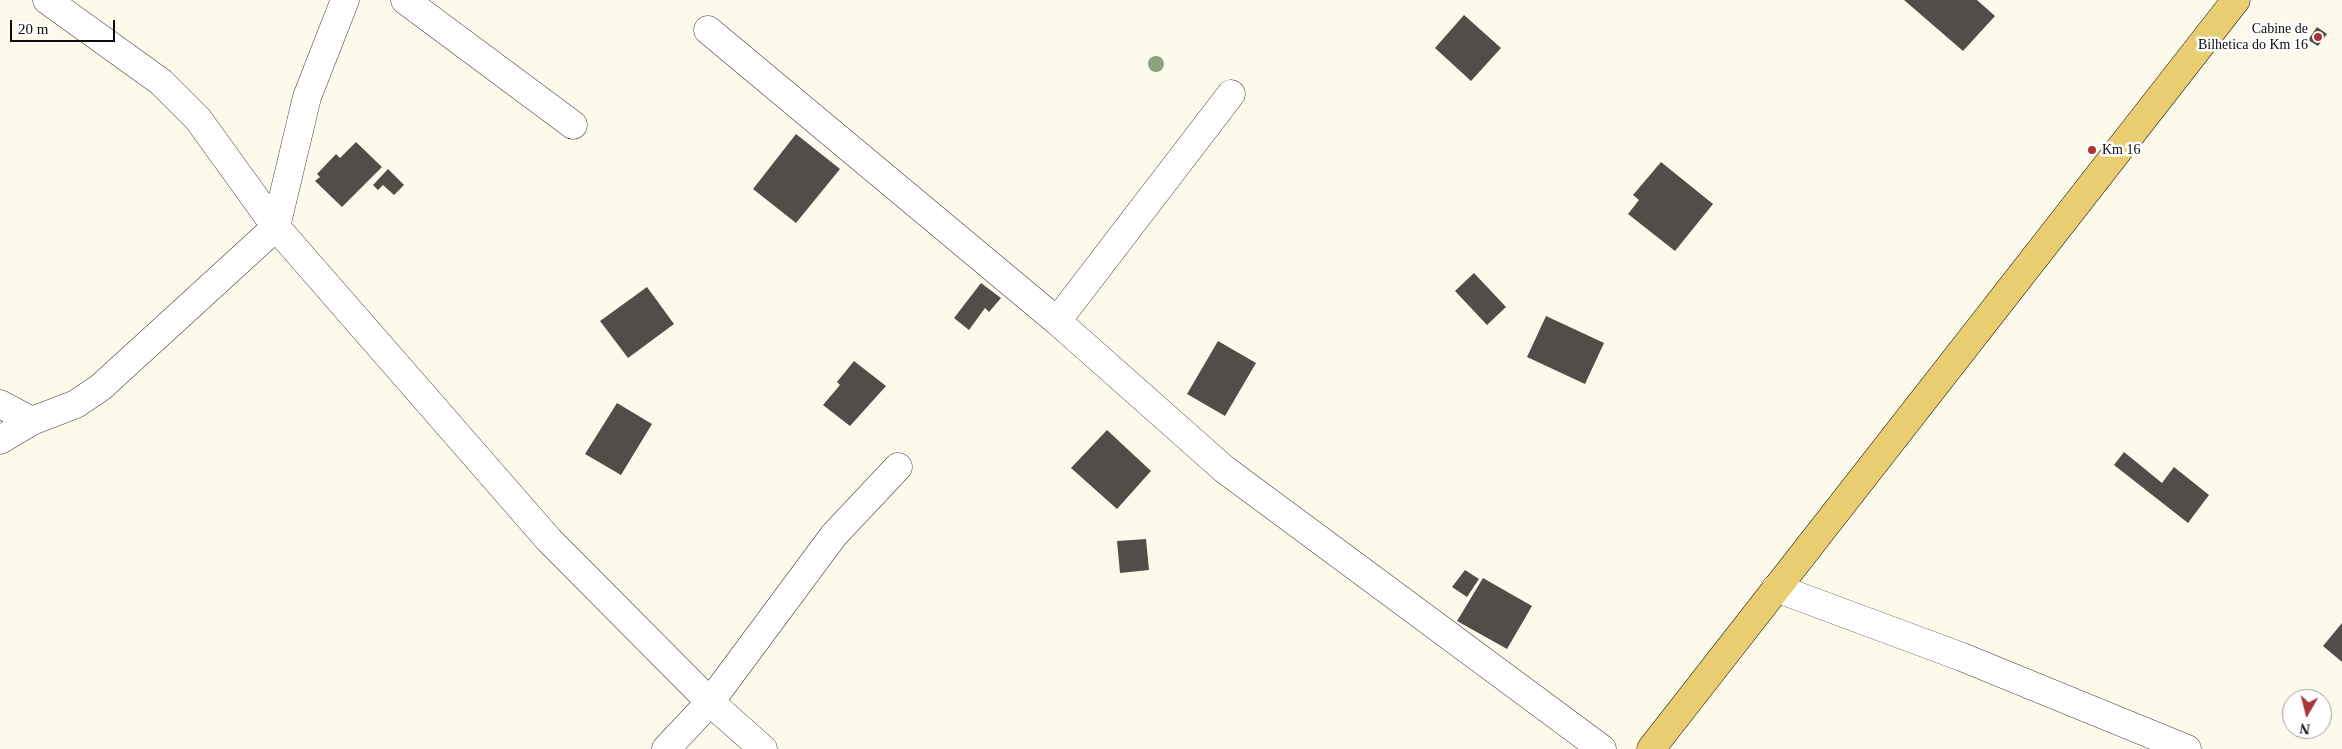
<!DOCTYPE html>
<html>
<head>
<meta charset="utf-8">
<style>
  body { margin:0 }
  #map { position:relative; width:2342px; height:749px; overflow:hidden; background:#fdfaec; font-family:Georgia,serif }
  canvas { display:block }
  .north { position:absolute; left:2282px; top:689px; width:50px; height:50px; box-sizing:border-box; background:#fff; border:1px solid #9e9e9e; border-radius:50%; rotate:188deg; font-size:14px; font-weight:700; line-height:20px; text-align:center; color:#0c0c0c }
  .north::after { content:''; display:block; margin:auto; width:18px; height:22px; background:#ab3438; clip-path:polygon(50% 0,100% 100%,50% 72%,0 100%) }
  .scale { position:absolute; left:10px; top:20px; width:105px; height:22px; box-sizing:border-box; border:2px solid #0c0c0c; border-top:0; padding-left:6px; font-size:15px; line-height:18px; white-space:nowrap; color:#0c0c0c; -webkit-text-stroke:4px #fff; paint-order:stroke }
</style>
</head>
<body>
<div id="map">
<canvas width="2342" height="749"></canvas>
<div class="north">N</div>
<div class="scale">20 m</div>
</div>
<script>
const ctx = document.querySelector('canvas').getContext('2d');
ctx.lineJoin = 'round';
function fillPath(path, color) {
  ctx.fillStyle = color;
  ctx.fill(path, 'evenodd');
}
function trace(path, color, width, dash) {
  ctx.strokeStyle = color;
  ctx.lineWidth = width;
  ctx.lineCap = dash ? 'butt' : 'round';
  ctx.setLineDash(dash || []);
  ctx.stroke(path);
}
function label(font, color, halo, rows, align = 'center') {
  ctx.font = font + ' Georgia,serif';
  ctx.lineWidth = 5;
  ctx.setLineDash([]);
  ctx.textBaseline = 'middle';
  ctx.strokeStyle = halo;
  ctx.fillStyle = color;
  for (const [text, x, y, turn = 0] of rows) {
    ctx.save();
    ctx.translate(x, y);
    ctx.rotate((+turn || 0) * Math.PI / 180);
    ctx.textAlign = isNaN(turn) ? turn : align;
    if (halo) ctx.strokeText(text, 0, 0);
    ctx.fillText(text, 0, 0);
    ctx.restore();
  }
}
fillPath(new Path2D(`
  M 1904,0 L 1977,0 L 1995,16 L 1963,51 Z
  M 1464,15 L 1501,48 L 1471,81 L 1435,48 Z
  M 2317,27 L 2327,34 L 2318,46 L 2308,40 Z
  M 796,134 L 840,169 L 796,223 L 753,189 Z
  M 356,142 L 382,167 L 342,207 L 315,181 L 320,177 L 317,174 L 336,154 L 340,158 Z
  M 1661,162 L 1713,204 L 1675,251 L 1628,214 L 1639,200 L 1633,195 Z
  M 388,169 L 404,185 L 394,195 L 383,185 L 378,190 L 373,185 Z
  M 1474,273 L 1506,307 L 1487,325 L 1455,291 Z
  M 981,283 L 1001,298 L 989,312 L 985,308 L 969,330 L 954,318 Z
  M 647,287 L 674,324 L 628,358 L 600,321 Z
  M 1546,316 L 1604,343 L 1585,384 L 1527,357 Z
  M 1218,341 L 1256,363 L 1225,416 L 1187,394 Z
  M 854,361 L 886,386 L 850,426 L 823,405 L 840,385 L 837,382 Z
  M 617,403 L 652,424 L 621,475 L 585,454 Z
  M 1107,430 L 1151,471 L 1117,509 L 1071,468 Z
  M 2124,452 L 2162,483 L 2174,467 L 2209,495 L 2188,523 L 2114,465 Z
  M 1146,539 L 1149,570 L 1120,573 L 1117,541 Z
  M 1465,570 L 1479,579 L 1467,597 L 1452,587 Z
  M 1483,578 L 1532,606 L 1507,649 L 1457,621 Z
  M 2342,623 L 2342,662 L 2323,646 Z`), '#534d49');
const minor = new Path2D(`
  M 47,0 L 161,82 L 198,119 L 276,227 L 549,540 L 710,702 L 763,749
  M 405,0 L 573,125
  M 708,30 L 1057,321 L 1224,469 L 1602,749
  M 1057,321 L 1231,94
  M 0,404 L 32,421
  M 0,440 L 32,421 L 76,404 L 101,387 L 276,227 L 307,97 L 345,0
  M 1776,588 L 1962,657 L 2187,749
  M 666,749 L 710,702 L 834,535 L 898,467`);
const major = new Path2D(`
  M 1651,749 L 2236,0`);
trace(minor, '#3f3f3f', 29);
trace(major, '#1d1d1d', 29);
trace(minor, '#fff', 28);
trace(major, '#e8cd71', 28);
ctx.fillStyle = '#8ca37e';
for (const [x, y] of [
  [1156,64]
]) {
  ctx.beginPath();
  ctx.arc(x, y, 8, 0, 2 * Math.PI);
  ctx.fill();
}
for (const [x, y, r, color] of [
  [2318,37,5,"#ab3438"],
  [2092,150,5,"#ab3438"]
]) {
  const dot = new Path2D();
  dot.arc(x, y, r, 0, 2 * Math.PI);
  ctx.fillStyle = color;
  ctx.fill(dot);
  trace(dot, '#fff', 2);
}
label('14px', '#0c0c0c', '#fff', [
  ["Cabine de",2308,29],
  ["Bilhetica do Km 16",2308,45],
  ["Km 16",2102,150,"left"]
], 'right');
</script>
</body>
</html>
